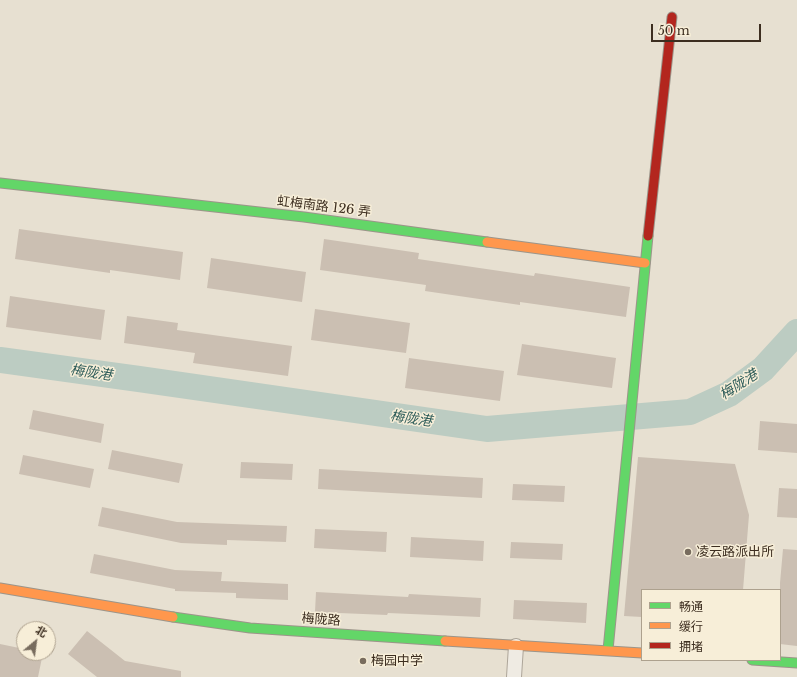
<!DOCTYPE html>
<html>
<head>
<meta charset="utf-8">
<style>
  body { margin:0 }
  #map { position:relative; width:797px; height:677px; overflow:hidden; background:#e7e0d1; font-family:"Libre Baskerville","Noto Sans SC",serif }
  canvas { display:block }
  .legend { position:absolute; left:641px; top:589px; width:140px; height:72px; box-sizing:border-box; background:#f7eed8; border:1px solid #ada18e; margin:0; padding:5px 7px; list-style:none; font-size:12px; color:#3d2e20 }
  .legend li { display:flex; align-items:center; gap:8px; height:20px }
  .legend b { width:20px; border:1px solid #ada18e }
  .north { position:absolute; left:16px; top:621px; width:40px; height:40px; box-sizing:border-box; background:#f7eed8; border:1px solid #ada18e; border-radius:50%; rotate:29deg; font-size:11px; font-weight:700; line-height:16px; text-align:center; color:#3d2e20 }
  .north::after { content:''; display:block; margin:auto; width:14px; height:18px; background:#786c5e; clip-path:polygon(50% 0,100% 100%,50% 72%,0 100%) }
  .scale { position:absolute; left:651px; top:24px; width:110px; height:18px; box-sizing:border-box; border:2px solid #3d2e20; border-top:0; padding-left:5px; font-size:12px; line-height:14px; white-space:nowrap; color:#3d2e20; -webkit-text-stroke:3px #f7eed8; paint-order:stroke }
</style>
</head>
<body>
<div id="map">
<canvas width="797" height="677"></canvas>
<ul class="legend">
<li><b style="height:5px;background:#63d668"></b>畅通</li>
<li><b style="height:5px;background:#ff974d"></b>缓行</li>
<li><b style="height:5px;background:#b3261e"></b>拥堵</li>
</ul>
<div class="north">北</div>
<div class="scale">50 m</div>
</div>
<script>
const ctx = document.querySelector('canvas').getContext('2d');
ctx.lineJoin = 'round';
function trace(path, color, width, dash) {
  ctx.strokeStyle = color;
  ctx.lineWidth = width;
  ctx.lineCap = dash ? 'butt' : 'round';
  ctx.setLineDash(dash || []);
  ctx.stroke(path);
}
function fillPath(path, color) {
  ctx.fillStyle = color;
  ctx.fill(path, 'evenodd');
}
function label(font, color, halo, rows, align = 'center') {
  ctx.font = font + ' "Libre Baskerville","Noto Sans SC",serif';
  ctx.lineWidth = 3;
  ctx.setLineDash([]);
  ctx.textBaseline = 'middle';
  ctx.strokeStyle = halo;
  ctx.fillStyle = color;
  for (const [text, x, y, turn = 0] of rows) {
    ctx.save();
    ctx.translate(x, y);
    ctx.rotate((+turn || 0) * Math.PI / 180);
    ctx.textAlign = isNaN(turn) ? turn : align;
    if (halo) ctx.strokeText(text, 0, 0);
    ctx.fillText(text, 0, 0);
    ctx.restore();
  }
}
trace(new Path2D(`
  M 0,360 L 139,379 L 487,429 L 690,412 L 729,394 L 763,369 L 797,332`), '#bcccc2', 26);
fillPath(new Path2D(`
  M 19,229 L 183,252 L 180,280 L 110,270 L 110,273 L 15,259 Z
  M 324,239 L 419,253 L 418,259 L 534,276 L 535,273 L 630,287 L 626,317 L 520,302 L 520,305 L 425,291 L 426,285 L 320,270 Z
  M 211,258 L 306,272 L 302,302 L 207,288 Z
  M 10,296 L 105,310 L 101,340 L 6,327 Z
  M 315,309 L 410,323 L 406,353 L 311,340 Z
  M 127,316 L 178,323 L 177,330 L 292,346 L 288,376 L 193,363 L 195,353 L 124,343 Z
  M 522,344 L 616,358 L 612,388 L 517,375 Z
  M 409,358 L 504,371 L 500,401 L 405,388 Z
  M 33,410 L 104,424 L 101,443 L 29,429 Z
  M 760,421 L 797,424 L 797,453 L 758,450 Z
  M 112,450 L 183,464 L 179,483 L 108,469 Z
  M 23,455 L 94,469 L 90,488 L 19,474 Z
  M 638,457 L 735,464 L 749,515 L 743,590 L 642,590 L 642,617 L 624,616 Z
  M 241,462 L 293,464 L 292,480 L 240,478 Z
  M 319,469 L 483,478 L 482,498 L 318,489 Z
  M 513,484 L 565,486 L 564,502 L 512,500 Z
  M 779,488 L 797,489 L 797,518 L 777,517 Z
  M 102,507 L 177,522 L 287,526 L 286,542 L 227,540 L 227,545 L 181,543 L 98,526 Z
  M 315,529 L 387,532 L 386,552 L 314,548 Z
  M 411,537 L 484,541 L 483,561 L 410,557 Z
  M 511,542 L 563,544 L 562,560 L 510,558 Z
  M 783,549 L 797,550 L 797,646 L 780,644 L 780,583 Z
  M 94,554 L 175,570 L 222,572 L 221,581 L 288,584 L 288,600 L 236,598 L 236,593 L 175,591 L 175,589 L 90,573 Z
  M 316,592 L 408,597 L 409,594 L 481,598 L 480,617 L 388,613 L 387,615 L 315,612 Z
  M 514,600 L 587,603 L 586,623 L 513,619 Z
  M 87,631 L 125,661 L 181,671 L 181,677 L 97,677 L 68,654 Z
  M 0,644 L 24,649 L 24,653 L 43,653 L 38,677 L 0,677 Z`), '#cbbfb2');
const street = new Path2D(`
  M 514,677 L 516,646`);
const fast = new Path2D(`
  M 0,183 L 304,217 L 487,242
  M 173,617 L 250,628 L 445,641
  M 608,650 L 648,236
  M 752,660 L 797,663`);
const slow = new Path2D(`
  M 487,242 L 645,263
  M 0,588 L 173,617
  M 445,641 L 642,653`);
const jam = new Path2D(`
  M 648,236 L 672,17`);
trace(street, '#ada599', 16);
trace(fast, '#9c958a', 11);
trace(slow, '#9c958a', 11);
trace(jam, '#9c958a', 11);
trace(street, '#efebe3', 14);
trace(fast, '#63d668', 9);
trace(slow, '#ff974d', 9);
trace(jam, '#b3261e', 9);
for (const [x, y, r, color] of [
  [688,552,4,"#786c5e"],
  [363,661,4,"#786c5e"]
]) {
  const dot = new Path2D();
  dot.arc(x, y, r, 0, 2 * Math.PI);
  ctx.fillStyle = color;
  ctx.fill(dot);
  trace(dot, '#f7eed8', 1.5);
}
label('13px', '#3d2e20', '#f7eed8', [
  ["虹梅南路 126 弄",324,207,7],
  ["梅陇路",321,620,4]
]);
label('13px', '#3d2e20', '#f7eed8', [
  ["凌云路派出所",696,552],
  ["梅园中学",371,661]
], 'left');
label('italic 14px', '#2f5d5a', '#f7eed8', [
  ["梅陇港",91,373,8],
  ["梅陇港",739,385,-33],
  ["梅陇港",411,419,8]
]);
</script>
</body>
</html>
